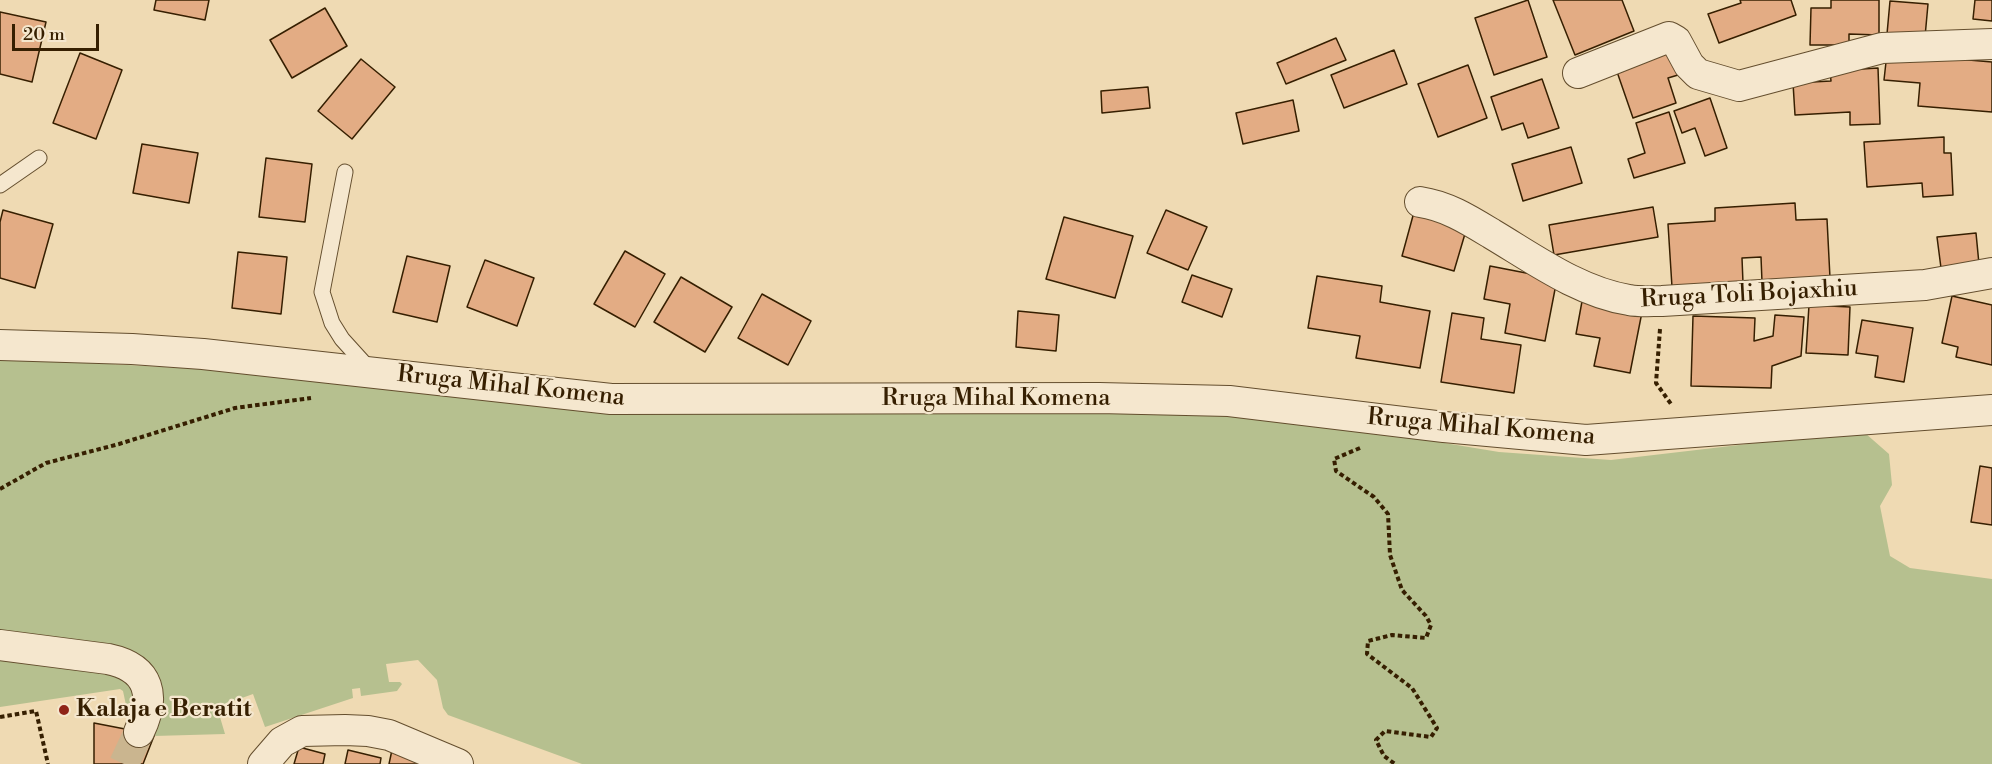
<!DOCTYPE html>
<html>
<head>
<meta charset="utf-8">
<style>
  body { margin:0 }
  #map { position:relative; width:1992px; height:764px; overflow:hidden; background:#efdab3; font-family:"Libre Bodoni",serif }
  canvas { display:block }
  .scale { position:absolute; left:12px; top:24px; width:87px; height:27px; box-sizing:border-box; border:3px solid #361f01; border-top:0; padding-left:8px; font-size:18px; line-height:21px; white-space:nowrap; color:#361f01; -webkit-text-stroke:4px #f5e7ce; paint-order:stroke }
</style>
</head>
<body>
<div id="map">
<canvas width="1992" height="764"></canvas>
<div class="scale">20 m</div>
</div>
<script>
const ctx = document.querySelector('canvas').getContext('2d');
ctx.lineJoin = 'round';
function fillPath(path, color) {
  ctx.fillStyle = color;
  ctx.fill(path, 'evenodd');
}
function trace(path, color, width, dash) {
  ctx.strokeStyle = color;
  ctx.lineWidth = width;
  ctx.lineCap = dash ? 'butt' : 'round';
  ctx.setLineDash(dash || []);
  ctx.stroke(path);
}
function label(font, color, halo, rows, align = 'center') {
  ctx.font = font + ' "Libre Bodoni",serif';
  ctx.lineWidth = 4.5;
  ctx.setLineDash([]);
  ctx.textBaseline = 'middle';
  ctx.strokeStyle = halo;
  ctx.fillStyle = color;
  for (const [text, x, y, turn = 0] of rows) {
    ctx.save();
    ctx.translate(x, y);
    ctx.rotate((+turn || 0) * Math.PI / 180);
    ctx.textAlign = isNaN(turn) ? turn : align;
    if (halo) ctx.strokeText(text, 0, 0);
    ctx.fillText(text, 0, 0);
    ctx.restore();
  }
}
fillPath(new Path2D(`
  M 0,358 L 400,380 L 1299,419 L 1499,452 L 1611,460 L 1816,436 L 1865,433 L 1889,454 L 1892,485 L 1880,506 L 1890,556 L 1910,568 L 1992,579 L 1992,764 L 582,764 L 448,715 L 443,708 L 437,680 L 418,660 L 386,664 L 389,682 L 400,682 L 402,684 L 397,691 L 361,696 L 360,688 L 352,689 L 353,698 L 265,727 L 253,694 L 217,707 L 225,734 L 154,736 L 130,724 L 123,691 L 120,689 L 0,707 Z`), '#b6c08f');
const building = new Path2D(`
  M 156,0 L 209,0 L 205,20 L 154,10 Z
  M 1528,0 L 1547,57 L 1494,75 L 1475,18 Z
  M 1553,0 L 1622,0 L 1634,31 L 1575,55 Z
  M 1740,0 L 1791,0 L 1796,15 L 1719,43 L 1708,14 L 1741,3 Z
  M 1831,0 L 1879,0 L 1879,35 L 1849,34 L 1849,45 L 1810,45 L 1811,8 L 1831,8 Z
  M 1975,0 L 1992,0 L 1992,21 L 1973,19 Z
  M 1890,1 L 1928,4 L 1925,37 L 1887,34 Z
  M 325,8 L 347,46 L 292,78 L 270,40 Z
  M 0,12 L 46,22 L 32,82 L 0,74 Z
  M 1336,38 L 1346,60 L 1286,84 L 1277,63 Z
  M 1669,48 L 1678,75 L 1668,78 L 1676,103 L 1633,118 L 1615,66 Z
  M 1394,50 L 1407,84 L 1344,108 L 1331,75 Z
  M 80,53 L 122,70 L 96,139 L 53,123 Z
  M 1887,53 L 1992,62 L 1992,112 L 1918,106 L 1920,83 L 1884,80 Z
  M 361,59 L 395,87 L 352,139 L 318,111 Z
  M 1468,65 L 1487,118 L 1438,137 L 1418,84 Z
  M 1878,68 L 1880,124 L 1850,125 L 1850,112 L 1795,115 L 1793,83 L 1831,81 L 1830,71 Z
  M 1542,79 L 1559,128 L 1528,138 L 1523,123 L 1502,130 L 1491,97 Z
  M 1148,87 L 1150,108 L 1102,113 L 1101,91 Z
  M 1710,98 L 1727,148 L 1705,156 L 1695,128 L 1682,133 L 1674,111 Z
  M 1293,100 L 1299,131 L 1243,144 L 1236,113 Z
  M 1669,112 L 1685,163 L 1634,178 L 1628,159 L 1645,153 L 1636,123 Z
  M 1944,137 L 1944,153 L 1951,153 L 1953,195 L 1923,197 L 1922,183 L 1867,187 L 1864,142 Z
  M 142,144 L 198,153 L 189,203 L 133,193 Z
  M 1571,147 L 1582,183 L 1523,201 L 1512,164 Z
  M 266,158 L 312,164 L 305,222 L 259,217 Z
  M 1795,203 L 1796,220 L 1827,219 L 1830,278 L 1762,282 L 1761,257 L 1742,258 L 1743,283 L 1672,287 L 1668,224 L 1715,221 L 1715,208 Z
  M 1653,207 L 1658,237 L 1554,255 L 1549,225 Z
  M 3,210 L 53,224 L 35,288 L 0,278 L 0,222 Z
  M 1166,210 L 1207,227 L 1188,270 L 1147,253 Z
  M 1414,212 L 1467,227 L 1454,271 L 1402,256 Z
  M 1064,217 L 1133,236 L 1115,298 L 1046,279 Z
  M 1976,233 L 1979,264 L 1941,268 L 1937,237 Z
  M 625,251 L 665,274 L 635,327 L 594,304 Z
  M 238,252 L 287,257 L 281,314 L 232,308 Z
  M 407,256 L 450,266 L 437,322 L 393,312 Z
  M 485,260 L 534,278 L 517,326 L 467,307 Z
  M 1490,266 L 1557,279 L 1545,341 L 1505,333 L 1510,304 L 1484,299 Z
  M 1192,275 L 1232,289 L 1222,317 L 1182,302 Z
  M 1317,276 L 1382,286 L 1380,302 L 1430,311 L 1420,368 L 1356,358 L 1360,336 L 1308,328 Z
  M 681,277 L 732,307 L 705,352 L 654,322 Z
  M 762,294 L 811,321 L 788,365 L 738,338 Z
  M 1583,296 L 1643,307 L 1630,373 L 1594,366 L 1600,338 L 1576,334 Z
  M 1952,296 L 1992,305 L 1992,365 L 1956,357 L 1958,347 L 1942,343 Z
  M 1809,305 L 1850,307 L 1848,355 L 1806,353 Z
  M 1018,311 L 1059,315 L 1056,351 L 1016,347 Z
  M 1452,313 L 1484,318 L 1481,339 L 1521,345 L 1514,393 L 1441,382 Z
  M 1775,315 L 1804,317 L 1801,356 L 1772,366 L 1771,388 L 1691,386 L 1693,316 L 1755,318 L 1754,341 L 1773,336 Z
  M 1862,320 L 1913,328 L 1904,382 L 1875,377 L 1878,356 L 1856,353 Z
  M 1980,466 L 1992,468 L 1992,525 L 1971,522 Z
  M 94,723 L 125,729 L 130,724 L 154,736 L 143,764 L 94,764 Z
  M 299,747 L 325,754 L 323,764 L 294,764 Z
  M 348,750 L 381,758 L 380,764 L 345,764 Z
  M 392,750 L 438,764 L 389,764 Z`);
fillPath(building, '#e3ac84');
trace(building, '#361f01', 1.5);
trace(new Path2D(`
  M 124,764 L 139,732`), '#cab58f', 30, [30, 15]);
const service = new Path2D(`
  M 345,172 L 322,292 L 332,323 L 342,339 L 371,371
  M 0,185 L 39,158`);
const minor = new Path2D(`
  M 1578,73 L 1669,37 L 1676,41 L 1689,65 L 1698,74 L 1739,86 L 1882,48 L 1992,44
  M 1420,202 C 1447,206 1469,220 1492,234 C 1534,259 1579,292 1629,300 C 1639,302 1651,301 1662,301 L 1925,285 L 1992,273
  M 0,345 L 132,349 L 203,354 L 611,399 L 1099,398 L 1229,401 L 1444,427 L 1586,440 L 1992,410
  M 0,645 L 108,659 C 151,668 156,697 139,732
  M 263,764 L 282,742 L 302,731 L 345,730 L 368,731 L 389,735 L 458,764`);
trace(service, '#644e2e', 17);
trace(minor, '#644e2e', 32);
trace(new Path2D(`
  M 1660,329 L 1656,383 L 1671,404
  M 1360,448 L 1334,459 L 1336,471 L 1374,497 L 1388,514 L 1390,555 L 1402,590 L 1426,616 L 1431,625 L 1426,638 L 1392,635 L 1368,641 L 1367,654 L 1412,688 L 1437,728 L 1431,737 L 1385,731 L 1376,740 L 1384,756 L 1395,764
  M 0,489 L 46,463 L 119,444 L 235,408 L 311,398
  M 0,717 L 36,711 L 48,764`), '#361f01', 4, [4.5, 3]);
trace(service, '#f5e7ce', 15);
trace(minor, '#f5e7ce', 30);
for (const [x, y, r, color] of [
  [64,710,6,"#8f2418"]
]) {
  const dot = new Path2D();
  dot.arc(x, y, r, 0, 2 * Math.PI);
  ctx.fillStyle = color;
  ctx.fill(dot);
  trace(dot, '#f5e7ce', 2);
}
label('24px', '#361f01', '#f5e7ce', [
  ["Rruga Toli Bojaxhiu",1749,295,-3],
  ["Rruga Mihal Komena",511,387,6],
  ["Rruga Mihal Komena",996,399],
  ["Rruga Mihal Komena",1481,428,5]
]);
label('bold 24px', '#361f01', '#f5e7ce', [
  ["Kalaja e Beratit",76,710]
], 'left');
</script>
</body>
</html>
